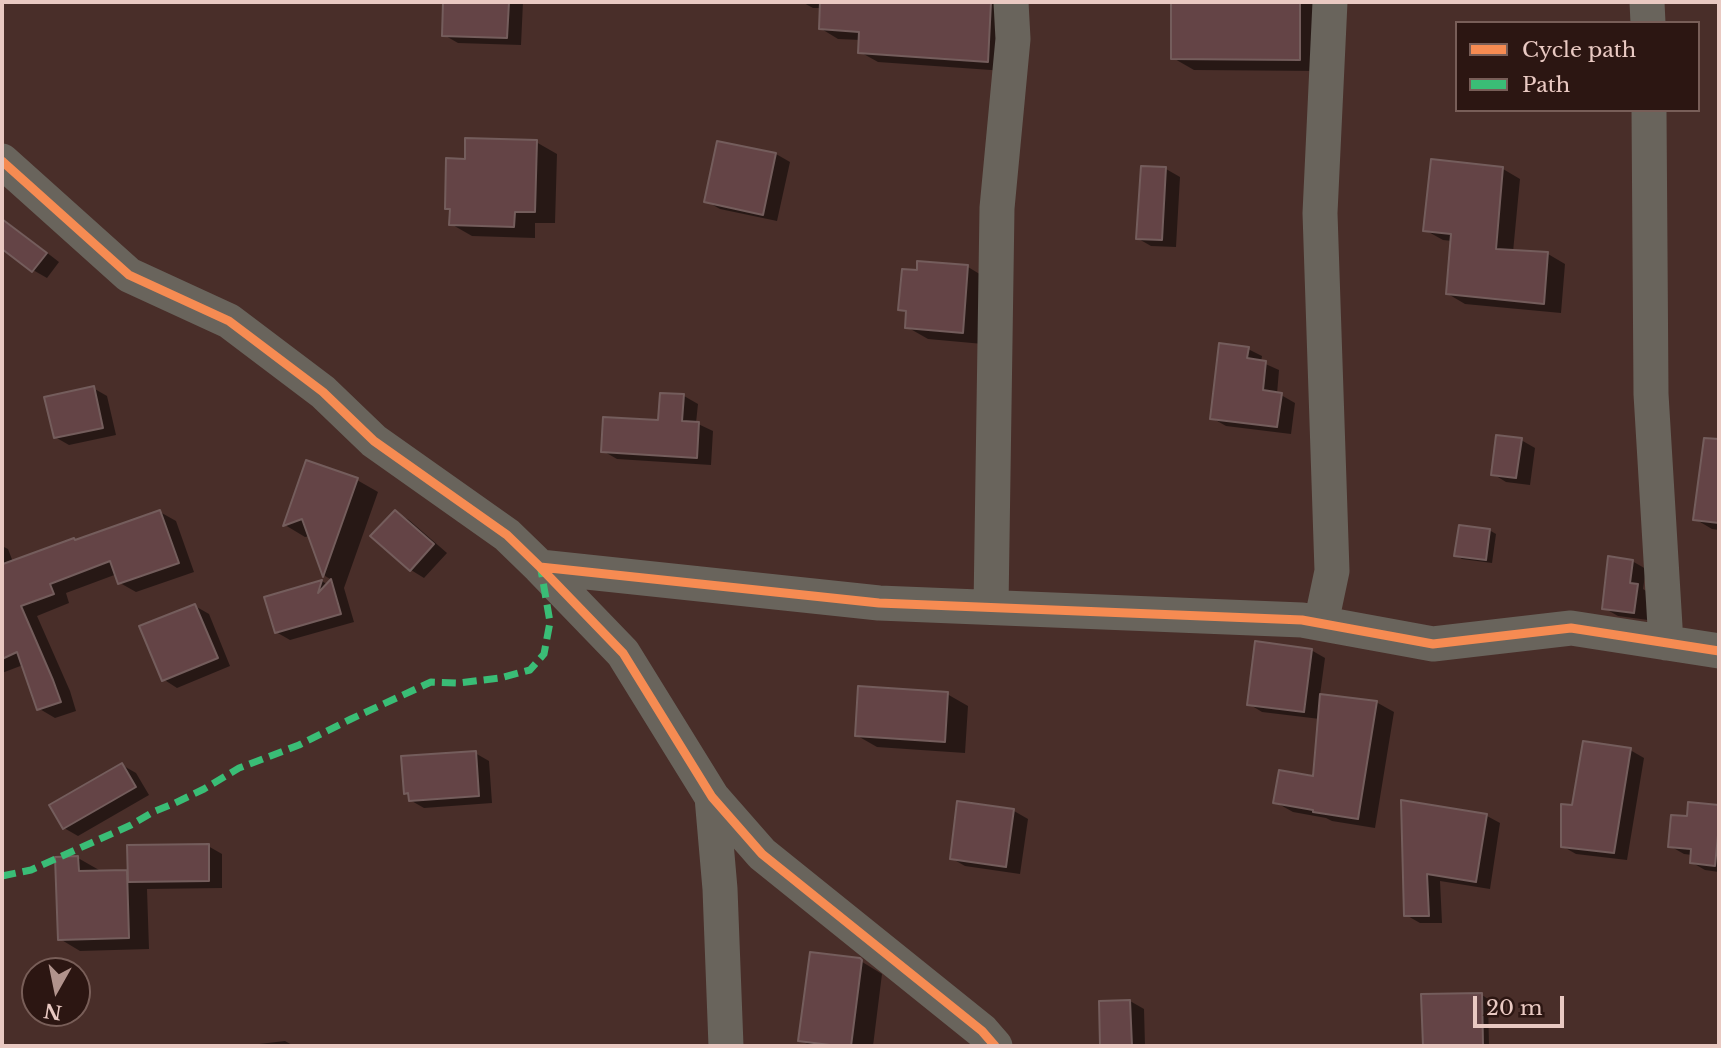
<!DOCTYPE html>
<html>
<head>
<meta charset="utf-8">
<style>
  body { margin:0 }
  #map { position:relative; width:1721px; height:1048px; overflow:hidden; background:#492e29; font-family:"Libre Baskerville",serif }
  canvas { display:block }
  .frame { position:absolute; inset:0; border:4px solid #e9c9c2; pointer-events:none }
  .legend { position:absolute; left:1455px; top:21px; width:245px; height:91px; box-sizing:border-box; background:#2c1612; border:2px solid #785e58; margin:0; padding:9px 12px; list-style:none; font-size:21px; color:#e9c9c2 }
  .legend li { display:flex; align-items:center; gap:14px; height:35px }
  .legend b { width:35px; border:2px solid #785e58 }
  .north { position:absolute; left:21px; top:957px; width:70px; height:70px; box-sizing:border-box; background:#2c1612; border:2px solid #785e58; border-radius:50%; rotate:189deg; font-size:19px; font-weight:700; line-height:28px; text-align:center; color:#e9c9c2 }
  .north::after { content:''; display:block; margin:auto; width:24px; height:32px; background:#b1938c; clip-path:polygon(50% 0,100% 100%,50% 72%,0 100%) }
  .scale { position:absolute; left:1473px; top:996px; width:91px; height:32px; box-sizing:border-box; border:4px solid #e9c9c2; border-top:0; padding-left:9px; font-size:21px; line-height:24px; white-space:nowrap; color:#e9c9c2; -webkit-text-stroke:5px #2c1612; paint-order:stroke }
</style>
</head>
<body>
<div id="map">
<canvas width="1721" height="1048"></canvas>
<div class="frame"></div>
<ul class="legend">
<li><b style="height:9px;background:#f68b52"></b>Cycle path</li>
<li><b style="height:9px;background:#3abd76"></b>Path</li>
</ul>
<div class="north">N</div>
<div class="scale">20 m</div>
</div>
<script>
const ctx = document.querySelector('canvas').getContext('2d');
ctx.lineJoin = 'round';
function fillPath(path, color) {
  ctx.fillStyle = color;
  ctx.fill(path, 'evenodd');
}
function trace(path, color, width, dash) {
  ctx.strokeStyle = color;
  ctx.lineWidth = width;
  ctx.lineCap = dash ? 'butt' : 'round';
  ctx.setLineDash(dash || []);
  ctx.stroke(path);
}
fillPath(new Path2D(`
  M 445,2 L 523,2 L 521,45 L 458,43 L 444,35 Z
  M 802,2 L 1010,2 L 1005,71 L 878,62 L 860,52 L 861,40 L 838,39 L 820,28 L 822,8 L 813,8 Z
  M 1173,2 L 1320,2 L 1320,71 L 1194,70 L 1173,58 Z
  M 536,142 L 557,154 L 555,223 L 535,223 L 535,238 L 472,236 L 451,224 L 451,211 L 447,208 L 466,160 Z
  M 718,143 L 776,154 L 790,162 L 777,221 L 720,209 L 706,201 Z
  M 1432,161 L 1503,169 L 1520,179 L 1513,252 L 1548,254 L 1565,264 L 1561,313 L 1465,304 L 1448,294 L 1452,241 L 1443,240 L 1425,230 Z
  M 1142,167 L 1166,169 L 1180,177 L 1176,247 L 1151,246 L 1137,238 Z
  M 2,218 L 59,262 L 47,278 L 33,270 L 2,246 Z
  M 968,267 L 988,279 L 983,344 L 928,339 L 907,327 L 908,314 L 900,309 L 919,272 Z
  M 1248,349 L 1262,356 L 1261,362 L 1279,370 L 1277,394 L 1281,395 L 1295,403 L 1291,434 L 1226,426 L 1212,418 Z
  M 93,388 L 107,396 L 116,435 L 69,445 L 55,437 Z
  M 684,396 L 698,404 L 696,423 L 713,431 L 711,465 L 617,459 L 603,451 L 660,422 Z
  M 1521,440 L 1535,448 L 1530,485 L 1506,482 L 1493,474 Z
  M 1702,466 L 1719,468 L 1719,530 L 1712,529 L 1695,519 Z
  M 357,480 L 378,492 L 344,588 L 354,622 L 290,640 L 276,632 L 267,598 L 322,581 L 328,585 L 332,580 L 325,576 L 310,536 L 305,537 L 285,525 Z
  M 160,512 L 176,521 L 194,572 L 136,592 L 120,583 L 117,574 L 66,593 L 69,603 L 37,616 L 70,691 L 76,711 L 55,718 L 38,708 L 23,665 L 2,673 L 2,546 L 8,549 L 13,562 Z
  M 395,512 L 409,520 L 447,553 L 424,578 L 411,570 Z
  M 1489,530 L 1496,534 L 1492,563 L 1462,559 L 1456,555 Z
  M 1632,561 L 1646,569 L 1643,589 L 1651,594 L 1648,620 L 1618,616 L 1604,608 Z
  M 195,606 L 209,614 L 230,666 L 177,688 L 163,679 Z
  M 1311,650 L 1325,658 L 1320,695 L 1376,702 L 1394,712 L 1375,828 L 1332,821 L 1326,818 L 1293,812 L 1275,802 L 1314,778 L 1320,719 L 1262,712 L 1249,704 Z
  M 947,694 L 968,706 L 965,753 L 877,747 L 856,735 Z
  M 1630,750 L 1644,758 L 1627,860 L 1576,854 L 1562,846 L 1574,807 Z
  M 475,753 L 489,761 L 492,803 L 424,808 L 410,800 L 410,795 L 405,793 Z
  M 122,765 L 136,773 L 149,795 L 78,836 L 64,828 Z
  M 1403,802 L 1487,816 L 1500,823 L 1490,889 L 1440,881 L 1442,923 L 1420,923 L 1406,915 Z
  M 959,803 L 1014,811 L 1028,819 L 1020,874 L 965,866 L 951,858 Z
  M 1690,804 L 1719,807 L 1719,872 L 1705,870 L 1691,862 L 1692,855 L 1684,854 L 1670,846 L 1689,818 Z
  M 208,846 L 222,854 L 222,888 L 147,889 L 149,949 L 80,951 L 60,939 L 78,858 L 99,870 L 99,872 L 127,872 L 129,873 Z
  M 859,960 L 882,974 L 873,1046 L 811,1046 L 800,1040 Z
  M 1482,995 L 1488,999 L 1489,1046 L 1425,1046 Z
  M 1130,1001 L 1144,1009 L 1145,1046 L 1102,1046 L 1100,1002 Z
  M 285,1041 L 294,1046 L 242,1046 Z`), '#0007');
const building = new Path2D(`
  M 443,2 L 509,2 L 507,38 L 442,36 Z
  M 820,2 L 991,2 L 988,62 L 858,53 L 859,32 L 819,29 Z
  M 1171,2 L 1300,2 L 1300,60 L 1171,59 Z
  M 465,138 L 537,140 L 535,212 L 515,212 L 514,227 L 449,225 L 450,209 L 445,209 L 446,158 L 465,159 Z
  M 717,141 L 776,153 L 763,215 L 704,202 Z
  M 1431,159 L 1503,167 L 1496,249 L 1548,252 L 1544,304 L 1446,294 L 1451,234 L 1423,231 Z
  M 1141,166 L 1166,167 L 1162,240 L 1136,239 Z
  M 2,219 L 47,253 L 32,272 L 2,249 Z
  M 917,261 L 968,265 L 963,333 L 905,328 L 906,311 L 898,310 L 902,269 L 917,270 Z
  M 1219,343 L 1249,347 L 1247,358 L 1266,361 L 1263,390 L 1282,393 L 1277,427 L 1210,419 Z
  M 94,386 L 103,428 L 54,438 L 44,397 Z
  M 660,393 L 684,394 L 682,421 L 699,422 L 697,458 L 601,452 L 603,417 L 658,420 Z
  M 1496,435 L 1522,438 L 1516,478 L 1491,475 Z
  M 1704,438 L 1719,439 L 1719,523 L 1693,520 Z
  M 306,460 L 358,478 L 323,577 L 302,519 L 283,526 Z
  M 160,510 L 179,563 L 118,584 L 110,561 L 50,584 L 54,594 L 21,606 L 53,680 L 61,702 L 37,710 L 17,652 L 2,659 L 2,562 L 3,564 L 74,538 L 75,540 Z
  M 395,510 L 434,544 L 410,571 L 370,536 Z
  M 1459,525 L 1490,529 L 1486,560 L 1454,556 Z
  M 1608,556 L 1633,560 L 1630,583 L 1638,584 L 1634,613 L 1602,609 Z
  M 331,579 L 341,614 L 275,633 L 264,597 L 322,580 L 318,593 Z
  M 195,604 L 218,658 L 162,681 L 139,626 Z
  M 1255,641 L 1312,649 L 1304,712 L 1247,705 Z
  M 858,686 L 948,692 L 945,742 L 855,736 Z
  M 1320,694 L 1377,701 L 1358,819 L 1313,812 L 1313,810 L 1273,803 L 1279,770 L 1313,776 Z
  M 1583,741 L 1631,748 L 1614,853 L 1561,847 L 1561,804 L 1572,805 Z
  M 476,751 L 479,796 L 409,801 L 408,793 L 404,794 L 401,756 Z
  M 122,763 L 136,787 L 63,829 L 49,805 Z
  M 1401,800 L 1487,814 L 1476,882 L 1427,874 L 1429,916 L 1404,916 Z
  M 957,801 L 1014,809 L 1006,867 L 950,859 Z
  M 1688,802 L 1719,805 L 1719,825 L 1715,866 L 1690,863 L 1691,849 L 1668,847 L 1671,815 L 1687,816 Z
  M 209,844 L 209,881 L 128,882 L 127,845 Z
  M 78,856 L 79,871 L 127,870 L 129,938 L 58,940 L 55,857 Z
  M 810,952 L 860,958 L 862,960 L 851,1046 L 838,1046 L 798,1041 Z
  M 1482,993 L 1483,1046 L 1423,1046 L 1421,994 Z
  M 1130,1000 L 1132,1046 L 1100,1046 L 1099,1001 Z`);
fillPath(building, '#644446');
trace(building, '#745d5c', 2);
trace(new Path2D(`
  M 1647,2 L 1648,23
  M 1649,110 L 1651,394 L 1666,643
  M 2,161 L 129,275 L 229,321 L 323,392 L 374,441 L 507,535 L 540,567 L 623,653 L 712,797 L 762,854 L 982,1031 L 995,1046
  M 540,567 L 879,603 L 1302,620 L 1433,644 L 1571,628 L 1719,651
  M 991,607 L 997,208 L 1013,39 L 1011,2
  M 1321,623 L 1332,571 L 1320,213 L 1330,2
  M 712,797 L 720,889 L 726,1046`), '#69645c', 35);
trace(new Path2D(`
  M 2,876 L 31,870 L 131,825 L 153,812 L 175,803 L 204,789 L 239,768 L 299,745 L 351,719 L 431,682 L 459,683 L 500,678 L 530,670 L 544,654 L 550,622 L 541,570`), '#3abd76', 7, [14, 7]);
trace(new Path2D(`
  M 2,161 L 129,275 L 229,321 L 323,392 L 374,441 L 507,535 L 540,567 L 623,653 L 712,797 L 762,854 L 982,1031 L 995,1046
  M 540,567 L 879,603 L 1302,620 L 1433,644 L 1571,628 L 1719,651`), '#f68b52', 9);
</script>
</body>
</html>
